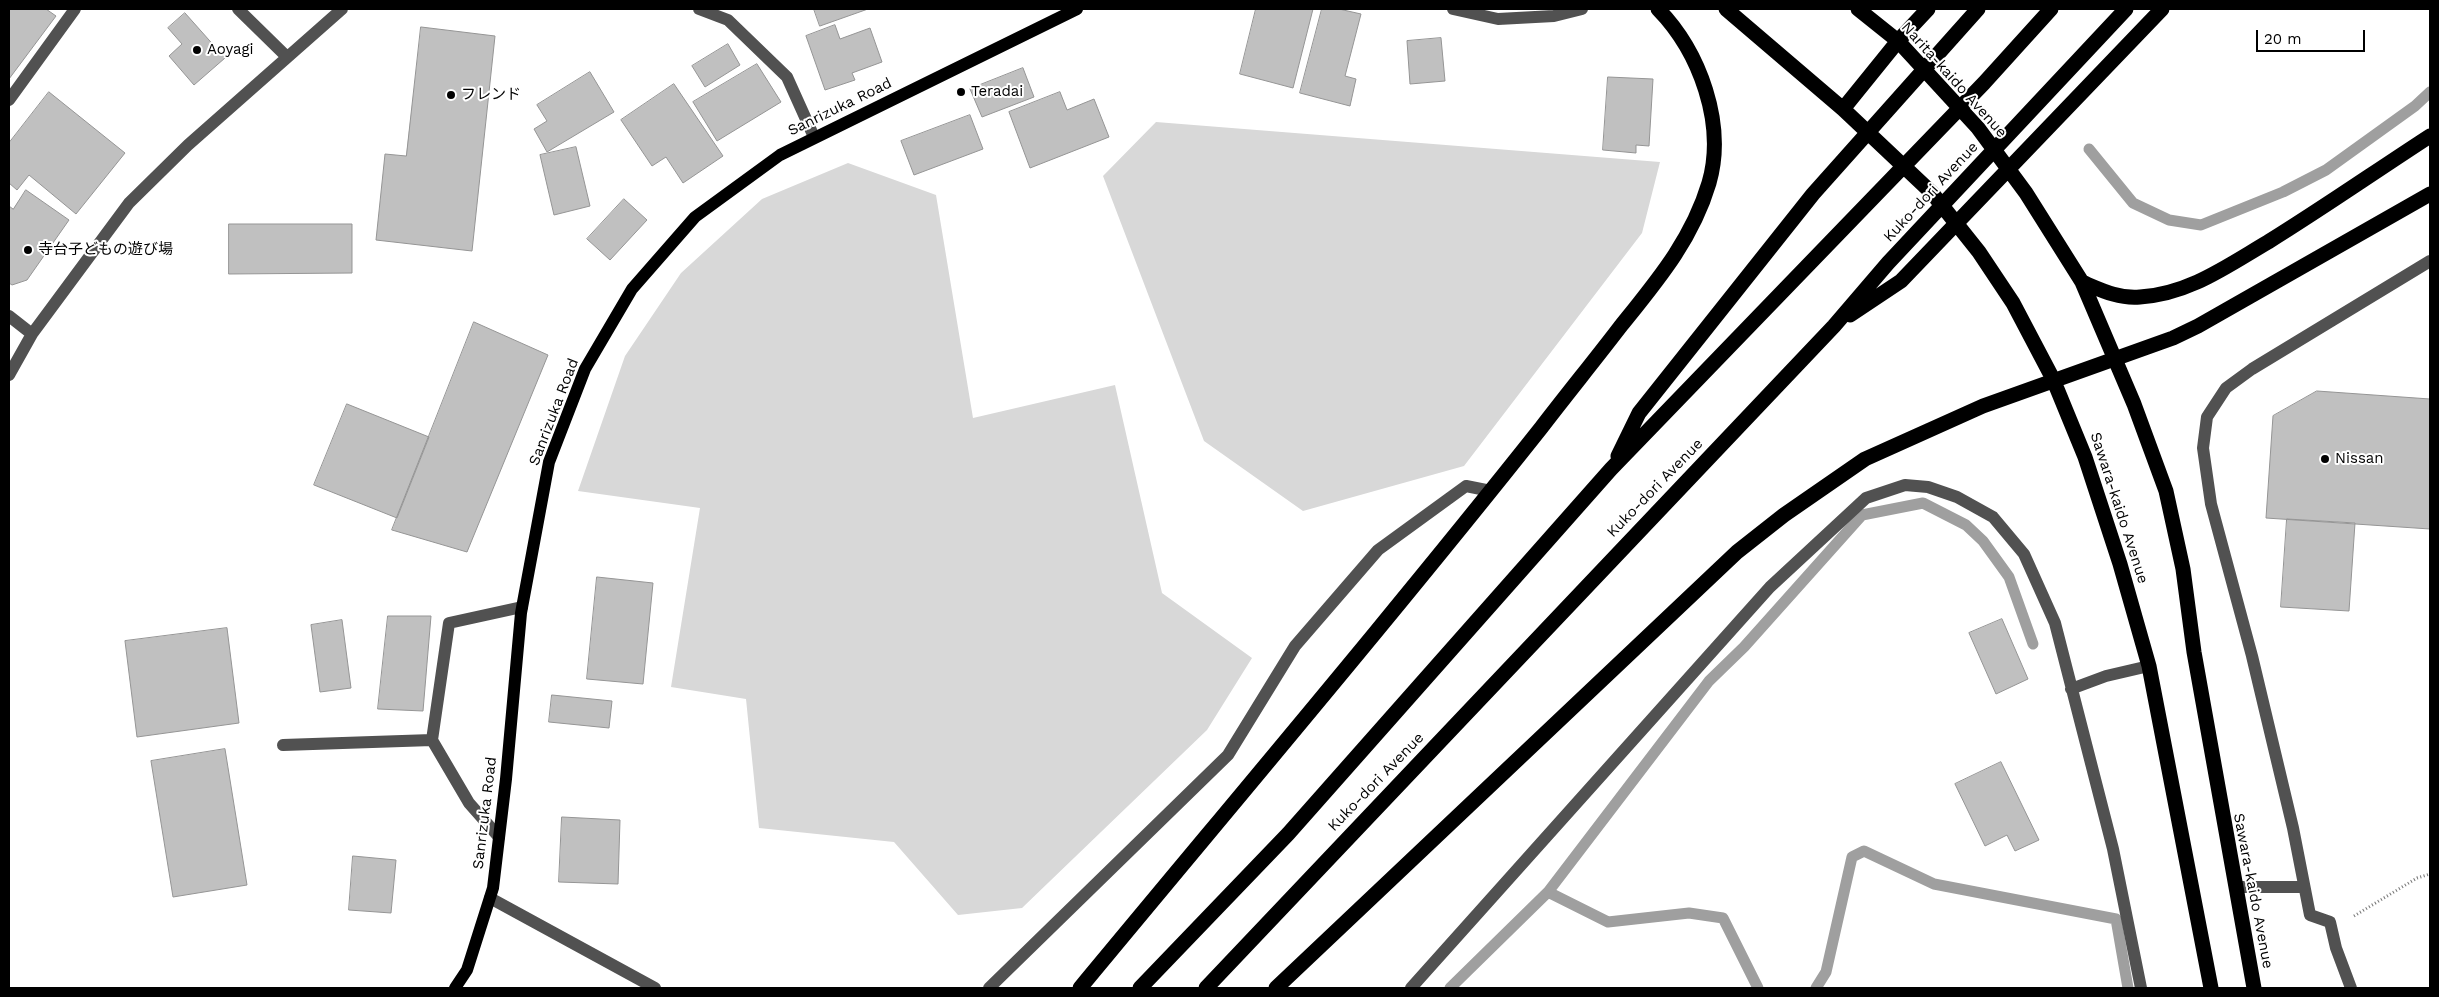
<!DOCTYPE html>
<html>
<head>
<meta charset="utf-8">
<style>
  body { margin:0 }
  #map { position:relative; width:2439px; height:997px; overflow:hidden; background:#fff; font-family:"Work Sans",sans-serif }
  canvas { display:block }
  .frame { position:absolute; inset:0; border:10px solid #000; pointer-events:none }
  .scale { position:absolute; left:2256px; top:30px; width:109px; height:22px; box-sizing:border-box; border:2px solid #000; border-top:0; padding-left:6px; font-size:15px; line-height:18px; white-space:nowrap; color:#000; -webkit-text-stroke:4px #fff; paint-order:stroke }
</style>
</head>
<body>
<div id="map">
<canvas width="2439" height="997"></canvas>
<div class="frame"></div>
<div class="scale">20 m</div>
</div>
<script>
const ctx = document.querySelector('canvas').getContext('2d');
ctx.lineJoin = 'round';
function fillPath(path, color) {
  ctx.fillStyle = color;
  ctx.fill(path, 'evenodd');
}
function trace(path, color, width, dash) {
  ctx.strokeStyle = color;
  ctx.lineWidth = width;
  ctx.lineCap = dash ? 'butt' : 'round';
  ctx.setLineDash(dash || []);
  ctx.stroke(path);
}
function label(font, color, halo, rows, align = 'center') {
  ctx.font = font + ' "Work Sans","Noto Sans JP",sans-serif';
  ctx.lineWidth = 4;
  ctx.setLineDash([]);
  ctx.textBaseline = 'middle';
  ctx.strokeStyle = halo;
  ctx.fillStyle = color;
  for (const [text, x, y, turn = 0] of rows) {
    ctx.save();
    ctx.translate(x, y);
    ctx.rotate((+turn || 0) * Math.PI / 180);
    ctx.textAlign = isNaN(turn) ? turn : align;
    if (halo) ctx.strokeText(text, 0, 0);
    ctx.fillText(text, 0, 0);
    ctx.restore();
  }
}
fillPath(new Path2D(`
  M 1156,122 L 1660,162 L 1642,233 L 1464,466 L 1303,511 L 1204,441 L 1103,176 Z
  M 848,163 L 936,195 L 973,418 L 1115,385 L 1162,593 L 1252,658 L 1207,730 L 1022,908 L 958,915 L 894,842 L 759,828 L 746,699 L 671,687 L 700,508 L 578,491 L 625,356 L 681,273 L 762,199 Z`), '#d8d8d8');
trace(new Path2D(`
  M 2089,149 L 2133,203 L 2169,220 L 2201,225 L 2283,192 L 2326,170 L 2415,106 L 2430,92
  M 1548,892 L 1608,922 L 1689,913 L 1723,918 L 1758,988
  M 1450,988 L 1548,892 L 1709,681 L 1744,647 L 1862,515 L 1923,503 L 1966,525 L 1983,541 L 2009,577 L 2033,644
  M 1816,988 L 1826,972 L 1852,857 L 1864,851 L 1934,884 L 2116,919 L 2128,988`), '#9f9f9f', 11);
const building = new Path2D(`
  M 9,9 L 46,9 L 56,16 L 9,79 Z
  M 814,9 L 868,9 L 820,26 Z
  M 1256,9 L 1313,9 L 1293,88 L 1240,74 Z
  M 1322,9 L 1339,9 L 1361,14 L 1345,76 L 1356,79 L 1350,106 L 1300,93 Z
  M 185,13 L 225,58 L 194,85 L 169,56 L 182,44 L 168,28 Z
  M 835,25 L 840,39 L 870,28 L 882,62 L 852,73 L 855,80 L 825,90 L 806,36 Z
  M 421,27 L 495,36 L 472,251 L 376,240 L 385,154 L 406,156 Z
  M 1441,38 L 1445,81 L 1410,84 L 1407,41 Z
  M 728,44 L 740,65 L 705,87 L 692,66 Z
  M 757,64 L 781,102 L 717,141 L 693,102 Z
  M 1023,68 L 1034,97 L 982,117 L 970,89 Z
  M 590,72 L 614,112 L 547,152 L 534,129 L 547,121 L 537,105 Z
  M 1608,77 L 1653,79 L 1649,146 L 1636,145 L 1636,153 L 1603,150 Z
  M 674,84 L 723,156 L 683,183 L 666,157 L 652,166 L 621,120 Z
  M 49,92 L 125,153 L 76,214 L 29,175 L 17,190 L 9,183 L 9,143 Z
  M 1060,92 L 1067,110 L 1094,99 L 1109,137 L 1030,168 L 1009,112 Z
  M 970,115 L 983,149 L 914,175 L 901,141 Z
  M 576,147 L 590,206 L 554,215 L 540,155 Z
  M 26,190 L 69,220 L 27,280 L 12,285 L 9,283 L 9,206 L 13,209 Z
  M 624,199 L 647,220 L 610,260 L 587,239 Z
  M 229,224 L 352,224 L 352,273 L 229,274 Z
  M 474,322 L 548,355 L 467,552 L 392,530 Z
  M 2317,391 L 2430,399 L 2430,529 L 2266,518 L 2273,416 Z
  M 347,404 L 429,437 L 397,518 L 314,485 Z
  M 2287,519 L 2355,523 L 2349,611 L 2281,607 Z
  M 597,577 L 653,583 L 643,684 L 587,679 Z
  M 388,616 L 431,616 L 423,711 L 378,709 Z
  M 2002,619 L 2028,679 L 1996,694 L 1969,633 Z
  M 342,620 L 351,688 L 320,692 L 311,625 Z
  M 227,628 L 239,723 L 137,737 L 125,641 Z
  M 552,695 L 612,701 L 609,728 L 549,722 Z
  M 225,749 L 247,885 L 173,897 L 151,761 Z
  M 2001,762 L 2039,840 L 2015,851 L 2007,835 L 1985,846 L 1955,784 Z
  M 562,817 L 620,820 L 618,884 L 559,882 Z
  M 353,856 L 396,860 L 391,913 L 349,910 Z`);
fillPath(building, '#c0c0c0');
trace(building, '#959595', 1);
trace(new Path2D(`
  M 2354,916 L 2417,878 L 2430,874`), '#737373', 3, [1, 2.5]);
trace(new Path2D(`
  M 238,9 L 286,56
  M 699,9 L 728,20 L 787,77 L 814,137
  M 1453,9 L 1498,19 L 1554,16 L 1582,9
  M 9,100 L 75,9
  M 9,316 L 32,334
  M 9,375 L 32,334 L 129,203 L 188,145 L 342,9
  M 2071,689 L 2106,676 L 2149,666
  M 283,745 L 432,740
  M 499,837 L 469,803 L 432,740 L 449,623 L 522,607
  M 2236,887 L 2302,887
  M 490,898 L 655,988
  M 989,988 L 1228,755 L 1295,646 L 1378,550 L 1466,486 L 1491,491
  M 1411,988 L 1770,587 L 1866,498 L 1905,485 L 1928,487 L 1957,497 L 1993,517 L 2024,554 L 2055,623 L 2113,849 L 2141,988
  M 2351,988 L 2336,948 L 2330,922 L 2310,915 L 2293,828 L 2252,656 L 2211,504 L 2203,448 L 2207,417 L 2226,388 L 2252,369 L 2430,261`), '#515151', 12);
trace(new Path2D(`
  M 455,988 L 467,970 L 493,888 L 506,779 L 521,613 L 549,462 L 585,369 L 632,289 L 695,217 L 780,155 L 1077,9`), '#000', 12);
trace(new Path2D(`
  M 1726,9 L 1843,109 L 1932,193 L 1979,252 L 2013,303 L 2053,379 L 2085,457 L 2120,564 L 2149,666 L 2211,988
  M 1858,9 L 1898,41 L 1978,128 L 2026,193 L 2082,282 L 2134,404 L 2166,491 L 2183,569 L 2194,652 L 2254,988
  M 1843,109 L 1898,41 L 1928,9
  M 2082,282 C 2101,290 2119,299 2140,297 C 2189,294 2227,266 2268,242 C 2323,208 2376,171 2430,136
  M 1850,315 L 1901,281 L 2162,9
  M 1618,456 L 1639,413 L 1813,194 L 1978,9
  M 1080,988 C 1234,802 1391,617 1541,428 C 1567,394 1594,361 1620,327 C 1657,281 1692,240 1709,183 C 1726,124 1700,52 1658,9
  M 1140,988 L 1288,834 L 1611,469 L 1984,83 L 2051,9
  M 1206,988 L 1834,326 L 1888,263 L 2126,9
  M 1276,988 L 1737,552 L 1784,515 L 1865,459 L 1983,406 L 2173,338 L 2198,326 L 2430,194`), '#000', 15);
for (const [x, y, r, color] of [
  [197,50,5,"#000"],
  [961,92,5,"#000"],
  [451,95,5,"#000"],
  [28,250,5,"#000"],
  [2325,459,5,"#000"]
]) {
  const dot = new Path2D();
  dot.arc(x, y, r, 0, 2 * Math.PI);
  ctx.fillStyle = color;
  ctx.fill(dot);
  trace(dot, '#fff', 2);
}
label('15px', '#000', '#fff', [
  ["Aoyagi",207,50],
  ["Teradai",971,92],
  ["フレンド",461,95],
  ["寺台子どもの遊び場",38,250],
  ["Nissan",2335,459]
], 'left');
label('15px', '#000', '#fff', [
  ["Narita-kaido Avenue",1954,80,48],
  ["Sanrizuka Road",840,107,-26],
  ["Kuko-dori Avenue",1931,192,-47],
  ["Sanrizuka Road",554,412,-69],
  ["Kuko-dori Avenue",1655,488,-46],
  ["Sawara-kaido Avenue",2119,508,72],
  ["Kuko-dori Avenue",1376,782,-46],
  ["Sanrizuka Road",485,813,-83],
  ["Sawara-kaido Avenue",2253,891,79]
]);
</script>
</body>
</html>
